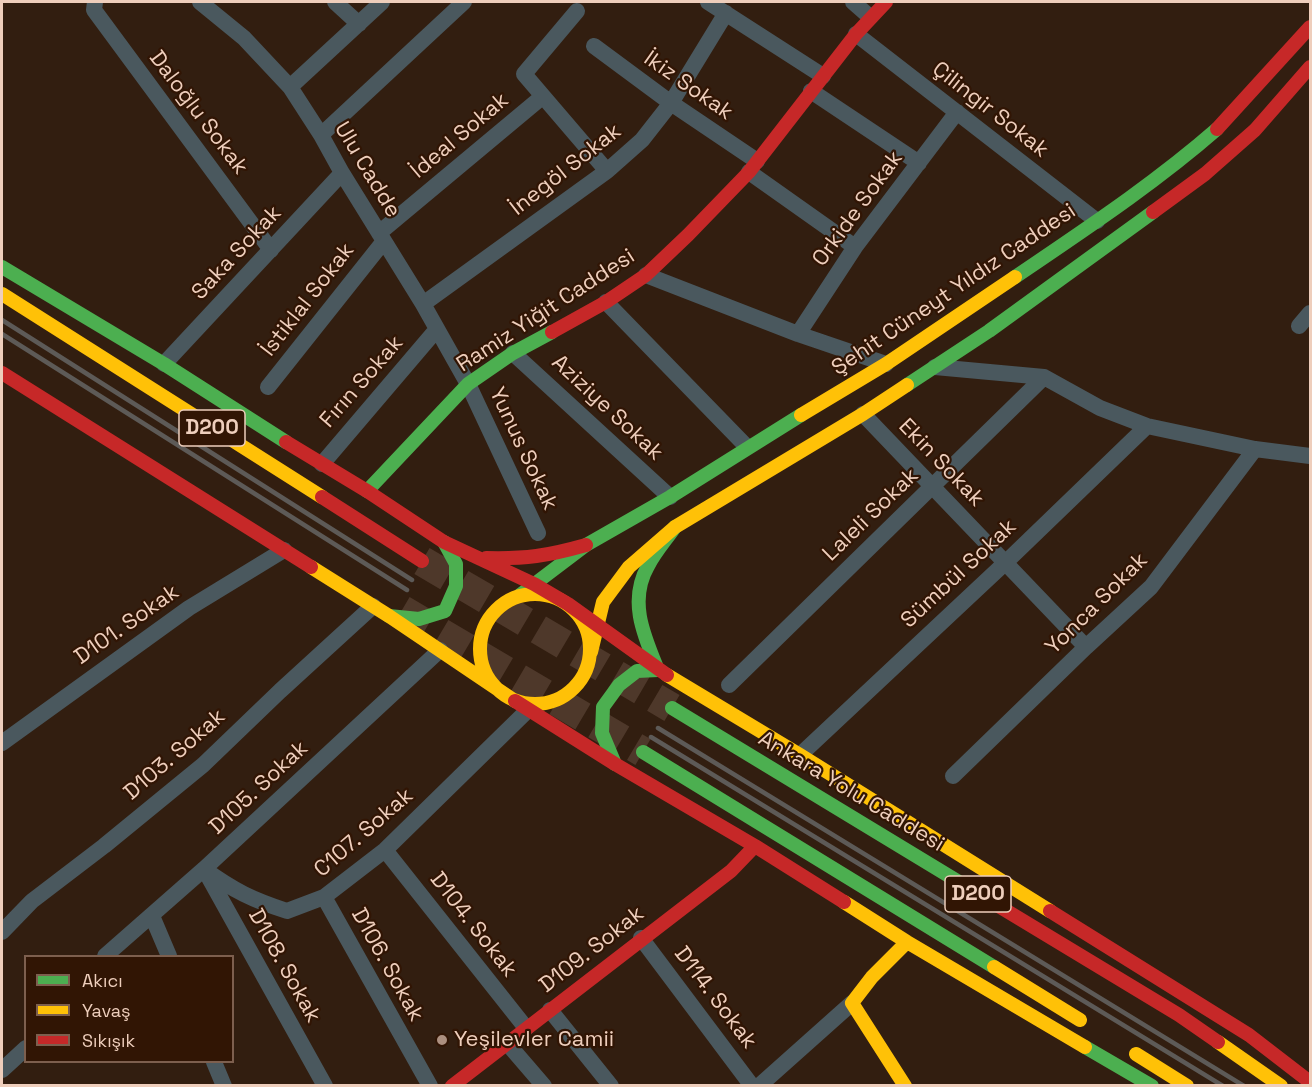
<!DOCTYPE html>
<html>
<head>
<meta charset="utf-8">
<style>
  body { margin:0 }
  #map { position:relative; width:1312px; height:1087px; overflow:hidden; background:#321e10; font-family:"Space Grotesk",sans-serif }
  canvas { display:block }
  .frame { position:absolute; inset:0; border:3px solid #eecebc; pointer-events:none }
  .legend { position:absolute; left:24px; top:955px; width:210px; height:108px; box-sizing:border-box; background:#311504; border:2px solid #7d5f4e; margin:0; padding:8px 10px; list-style:none; font-size:18px; color:#eecebc }
  .legend li { display:flex; align-items:center; gap:12px; height:30px }
  .legend b { width:30px; border:2px solid #7d5f4e }
</style>
</head>
<body>
<div id="map">
<canvas width="1312" height="1087"></canvas>
<div class="frame"></div>
<ul class="legend">
<li><b style="height:8px;background:#4caf50"></b>Akıcı</li>
<li><b style="height:8px;background:#ffc107"></b>Yavaş</li>
<li><b style="height:8px;background:#c62828"></b>Sıkışık</li>
</ul>
</div>
<script>
const ctx = document.querySelector('canvas').getContext('2d');
ctx.lineJoin = 'round';
function trace(path, color, width, dash) {
  ctx.strokeStyle = color;
  ctx.lineWidth = width;
  ctx.lineCap = dash ? 'butt' : 'round';
  ctx.setLineDash(dash || []);
  ctx.stroke(path);
}
function label(font, color, halo, rows, align = 'center') {
  ctx.font = font + ' "Space Grotesk",sans-serif';
  ctx.lineWidth = 4.5;
  ctx.setLineDash([]);
  ctx.textBaseline = 'middle';
  ctx.strokeStyle = halo;
  ctx.fillStyle = color;
  for (const [text, x, y, turn = 0] of rows) {
    ctx.save();
    ctx.translate(x, y);
    ctx.rotate((+turn || 0) * Math.PI / 180);
    ctx.textAlign = isNaN(turn) ? turn : align;
    if (halo) ctx.strokeText(text, 0, 0);
    ctx.fillText(text, 0, 0);
    ctx.restore();
  }
}
trace(new Path2D(`
  M 422,561 L 672,708
  M 402,610 L 643,752`), '#4e382a', 30, [30, 15]);
trace(new Path2D(`
  M 95,2 L 94,10 L 271,250
  M 200,2 L 244,38 L 290,87 L 321,135 L 342,173 L 423,304 L 468,384 L 538,533
  M 335,2 L 359,24
  M 708,2 L 823,76
  M 853,2 L 870,17
  M 577,11 L 524,74 L 607,171
  M 856,34 L 1097,221
  M 594,46 L 671,103 L 757,161
  M 290,87 L 382,2
  M 811,91 L 919,163
  M 321,135 L 464,2
  M 749,172 L 855,247
  M 379,233 L 542,97
  M 646,275 L 798,334 L 886,364
  M 606,302 L 747,447
  M 423,304 L 607,171 L 642,140 L 671,103 L 726,13
  M 1299,326 L 1310,313
  M 798,334 L 855,247 L 957,112
  M 513,353 L 670,497
  M 164,364 L 342,173
  M 935,367 L 1044,377 L 1100,408 L 1147,426 L 1255,449 L 1310,456
  M 268,387 L 384,241
  M 863,414 L 1086,647
  M 322,464 L 437,329
  M 729,685 L 1044,377
  M 2,743 L 189,608 L 284,550
  M 800,755 L 1005,563 L 1147,426
  M 953,776 L 1086,647 L 1151,587 L 1255,449
  M 385,850 L 526,1028
  M 204,869 C 234,891 253,900 287,911 L 324,897 L 385,850 L 528,710
  M 207,874 L 325,1086
  M 324,897 L 430,1086
  M 152,916 L 169,956
  M 2,932 L 32,901 L 104,846 L 203,765 L 280,691 L 373,606
  M 641,938 L 752,1086
  M 105,956 L 204,869 L 440,650
  M 550,1010 L 611,1086
  M 507,1043 L 544,1086
  M 214,1062 L 224,1086
  M 2,1070 L 26,1048
  M 759,1086 L 852,1003`), '#4a585e', 16);
trace(new Path2D(`
  M 2,267 L 164,364 L 286,442
  M 1015,277 C 1084,230 1154,184 1217,129
  M 907,385 L 989,331 L 1153,212
  M 367,491 L 468,384 L 513,353 L 552,332
  M 520,595 L 586,545 L 670,497 L 801,415
  M 389,616 L 419,619 L 445,611 L 456,586 L 456,564 L 444,542
  M 672,708 L 982,896
  M 643,752 L 994,967
  M 615,764 L 602,733 L 603,707 L 619,685 L 637,671 L 658,670 C 644,636 628,601 648,566 C 655,552 666,540 675,527
  M 1085,1047 L 1152,1086`), '#4caf50', 14);
trace(new Path2D(`
  M 2,294 L 322,497
  M 801,415 L 886,364 L 1015,277
  M 311,567 L 389,616 L 515,701
  M480 649a55 55 0 1 1 110 0a55 55 0 1 1-110 0Z
  M 591,652 L 603,602 L 629,567 L 675,527 L 863,414 L 907,385
  M 667,675 L 800,755 L 1050,911
  M 844,902 L 907,942 L 1085,1047
  M 994,967 L 1080,1020
  M 1218,1042 L 1281,1086
  M 1136,1054 L 1187,1086
  M 905,1086 L 852,1003 L 872,977 L 907,942`), '#ffc107', 14);
trace(new Path2D(`
  M 1217,129 L 1310,27
  M 1153,212 L 1205,174 L 1255,130 L 1310,67
  M 552,332 L 606,302 L 646,275 L 688,235 L 749,172 L 856,34 L 886,2
  M 2,373 L 311,567
  M 286,442 L 367,491 L 444,542 L 534,584 L 568,604 L 667,675
  M 322,497 L 422,561
  M 486,558 C 526,559 547,556 586,545
  M 515,701 L 615,764 L 755,846 L 844,902
  M 982,896 L 1179,1015 L 1218,1042
  M 1050,911 L 1249,1035 L 1310,1082
  M 452,1086 L 731,871 L 755,846`), '#c62828', 14);
trace(new Path2D(`
  M 2,320 L 412,580
  M 2,334 L 407,590
  M 658,728 L 1244,1086
  M 651,737 L 1223,1086`), '#5d5a57', 4.5);
for (const [x, y, r, color] of [
  [442,1040,6,"#ac9080"]
]) {
  const dot = new Path2D();
  dot.arc(x, y, r, 0, 2 * Math.PI);
  ctx.fillStyle = color;
  ctx.fill(dot);
  trace(dot, '#311504', 2);
}
for (const [x, y, w] of [
  [212,428,66],
  [978,894,66]
]) {
  const box = new Path2D();
  box.roundRect(x - w / 2, y - 18, w, 36, 4.5);
  ctx.fillStyle = '#311504';
  ctx.fill(box);
  trace(box, '#eecebc', 1.5);
}
label('bold 21px', '#eecebc', null, [
  ["D200",212,428],
  ["D200",978,894]
]);
label('22px', '#eecebc', '#311504', [
  ["İkiz Sokak",688,86,35],
  ["Çilingir Sokak",990,110,38],
  ["Daloğlu Sokak",198,113,53],
  ["İdeal Sokak",460,136,-40],
  ["Ulu Cadde",367,170,59],
  ["İnegöl Sokak",566,170,-38],
  ["Orkide Sokak",858,209,-54],
  ["Saka Sokak",237,253,-47],
  ["Şehit Cüneyt Yıldız Caddesi",954,290,-34],
  ["İstiklal Sokak",308,300,-52],
  ["Ramiz Yiğit Caddesi",546,311,-33],
  ["Fırın Sokak",362,382,-49],
  ["Aziziye Sokak",607,408,43],
  ["Yunus Sokak",523,449,65],
  ["Ekin Sokak",941,463,46],
  ["Laleli Sokak",871,515,-44],
  ["Sümbül Sokak",959,574,-43],
  ["Yonca Sokak",1097,604,-45],
  ["D101. Sokak",127,625,-35],
  ["D103. Sokak",175,755,-41],
  ["D105. Sokak",259,788,-43],
  ["Ankara Yolu Caddesi",851,792,31],
  ["C107. Sokak",364,833,-41],
  ["D104. Sokak",473,925,52],
  ["D109. Sokak",592,950,-38],
  ["D106. Sokak",387,965,61],
  ["D108. Sokak",284,966,61],
  ["D114. Sokak",715,998,53]
]);
label('22px', '#eecebc', '#311504', [
  ["Yeşilevler Camii",454,1040]
], 'left');
</script>
</body>
</html>
